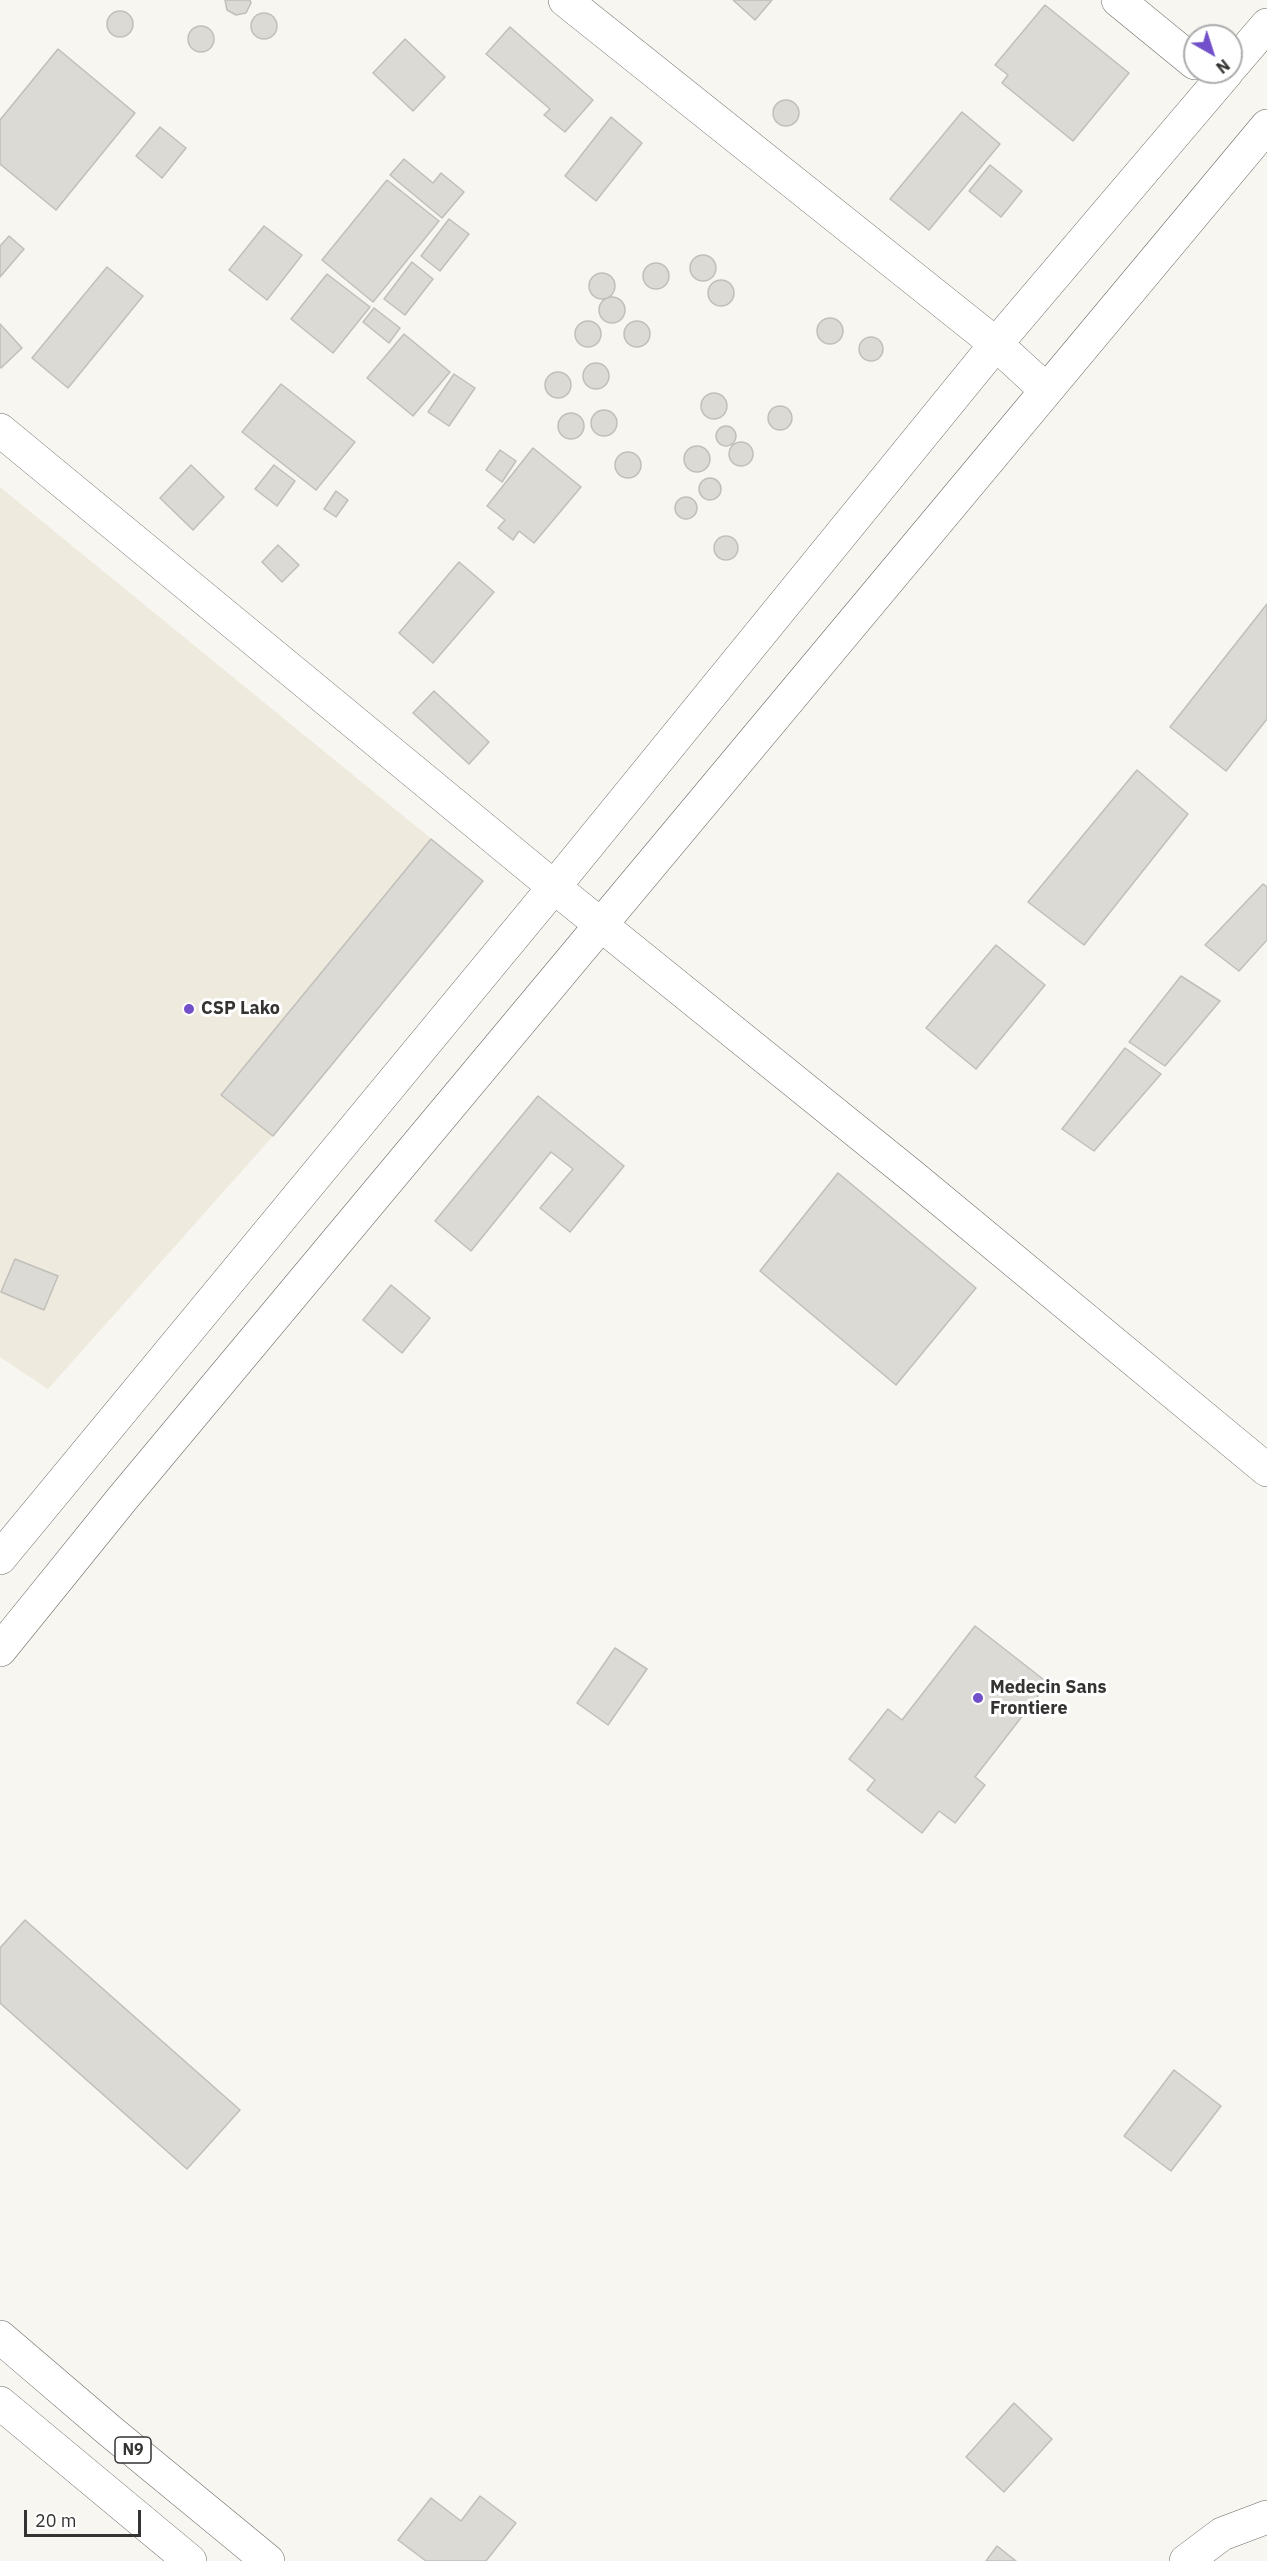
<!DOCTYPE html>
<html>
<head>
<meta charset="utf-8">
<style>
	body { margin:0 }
	#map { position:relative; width:1267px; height:2561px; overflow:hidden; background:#f8f6f1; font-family:"IBM Plex Sans",sans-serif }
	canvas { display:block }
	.north { position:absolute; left:1183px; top:24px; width:60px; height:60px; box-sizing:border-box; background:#fff; border:2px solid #aeadad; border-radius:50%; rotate:141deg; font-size:16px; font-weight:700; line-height:24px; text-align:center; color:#343331 }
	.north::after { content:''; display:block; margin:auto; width:21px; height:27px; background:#7250c9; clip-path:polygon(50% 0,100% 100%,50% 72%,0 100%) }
	.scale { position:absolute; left:24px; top:2510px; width:117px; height:27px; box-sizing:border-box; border:3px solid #343331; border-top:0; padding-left:8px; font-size:18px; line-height:21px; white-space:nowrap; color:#343331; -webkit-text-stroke:4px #fff; paint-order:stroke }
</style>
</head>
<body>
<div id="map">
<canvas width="1267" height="2561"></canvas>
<div class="north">N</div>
<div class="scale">20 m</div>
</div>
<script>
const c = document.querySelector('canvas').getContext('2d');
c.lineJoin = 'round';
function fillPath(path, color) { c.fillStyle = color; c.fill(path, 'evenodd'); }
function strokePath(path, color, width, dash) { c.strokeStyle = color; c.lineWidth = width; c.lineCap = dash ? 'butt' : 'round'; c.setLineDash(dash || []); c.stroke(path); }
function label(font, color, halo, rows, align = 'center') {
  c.font = font + ' "IBM Plex Sans",sans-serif'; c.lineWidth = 6; c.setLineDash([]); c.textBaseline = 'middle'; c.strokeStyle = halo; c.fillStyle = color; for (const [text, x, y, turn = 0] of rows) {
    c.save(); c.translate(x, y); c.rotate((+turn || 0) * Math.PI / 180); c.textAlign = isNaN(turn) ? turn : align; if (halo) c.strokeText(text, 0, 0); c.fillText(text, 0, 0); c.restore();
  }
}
const built = new Path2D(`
	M0,487l483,394 -210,255 -225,253 -48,-32z`);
const building = new Path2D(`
	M225,0h25l1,3 -5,10 -10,2 -9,-5z
	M733,0h39l-17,20z
	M1045,5l84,68 -56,68 -71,-58 6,-8 -13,-10z
	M107 24a13 13 0 1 1 26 0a13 13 0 1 1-26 0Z
	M251 26a13 13 0 1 1 26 0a13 13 0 1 1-26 0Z
	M188 39a13 13 0 1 1 26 0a13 13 0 1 1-26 0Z
	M510,27l83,73 -28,32 -21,-17 6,-6 -64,-55z
	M405,39l40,38 -32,34 -40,-38z
	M58,49l77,64 -79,97 -56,-46v-44z
	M773 113a13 13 0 1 1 26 0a13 13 0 1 1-26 0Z
	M962,112l38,32 -71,86 -39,-31z
	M611,117l31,26 -46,58 -31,-25z
	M160,127l26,21 -24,30 -26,-22z
	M404,159l29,24 8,-10 23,19 -22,26 -52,-43z
	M990,165l32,26 -21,26 -32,-26z
	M387,180l52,41 -66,81 -51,-42z
	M449,219l20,15 -29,37 -19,-15z
	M264,226l38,29 -35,45 -38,-30z
	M9,236l15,13 -24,28v-31z
	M690 268a13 13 0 1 1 26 0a13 13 0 1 1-26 0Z
	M412,262l21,17 -28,36 -21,-16z
	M643 276a13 13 0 1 1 26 0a13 13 0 1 1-26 0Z
	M107,267l36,29 -75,92 -36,-30z
	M589 286a13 13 0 1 1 26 0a13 13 0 1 1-26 0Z
	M327,274l43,33 -37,46 -42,-34z
	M708 293a13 13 0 1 1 26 0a13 13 0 1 1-26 0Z
	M599 310a13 13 0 1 1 26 0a13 13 0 1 1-26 0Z
	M374,308l26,20 -11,15 -26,-21z
	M817 331a13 13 0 1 1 26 0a13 13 0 1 1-26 0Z
	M575 334a13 13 0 1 1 26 0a13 13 0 1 1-26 0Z
	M624 334a13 13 0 1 1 26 0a13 13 0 1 1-26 0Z
	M0,324l22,24 -21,20 -1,-1z
	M404,334l46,38 -37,44 -46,-38z
	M859 349a12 12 0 1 1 24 0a12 12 0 1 1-24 0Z
	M583 376a13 13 0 1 1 26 0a13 13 0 1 1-26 0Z
	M545 385a13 13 0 1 1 26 0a13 13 0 1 1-26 0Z
	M454,374l21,14 -26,38 -21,-14z
	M281,384l74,58 -39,48 -74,-58z
	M701 406a13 13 0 1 1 26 0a13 13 0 1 1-26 0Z
	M768 418a12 12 0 1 1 24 0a12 12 0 1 1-24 0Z
	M591 423a13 13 0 1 1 26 0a13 13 0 1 1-26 0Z
	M558 426a13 13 0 1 1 26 0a13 13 0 1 1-26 0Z
	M716 436a10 10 0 1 1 20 0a10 10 0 1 1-20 0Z
	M729 454a12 12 0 1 1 24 0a12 12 0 1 1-24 0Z
	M684 459a13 13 0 1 1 26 0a13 13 0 1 1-26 0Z
	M533,448l48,39 -47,56 -15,-12 -6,9 -15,-12 7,-8 -18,-14z
	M500,450l16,11 -14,21 -16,-12z
	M615 465a13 13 0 1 1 26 0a13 13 0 1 1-26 0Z
	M191,465l33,32 -31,33 -33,-32z
	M274,465l21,16 -18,25 -22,-17z
	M699 489a11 11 0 1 1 22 0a11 11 0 1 1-22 0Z
	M336,491l12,9 -12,17 -12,-8z
	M675 508a11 11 0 1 1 22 0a11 11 0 1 1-22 0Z
	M714 548a12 12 0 1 1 24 0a12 12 0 1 1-24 0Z
	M278,545l21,20 -17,17 -20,-20z
	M459,562l35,30 -61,71 -34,-30z
	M1267,604v115l-41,52 -56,-44z
	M434,691l55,51 -20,22 -56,-51z
	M1137,770l51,44 -104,131 -56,-43z
	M431,839l52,42 -210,255 -52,-41z
	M1263,884l4,3v53l-28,31 -34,-26z
	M996,945l49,40 -69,84 -50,-41z
	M1181,976l39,25 -55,65 -36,-24z
	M1125,1048l36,26 -67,77 -32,-22z
	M538,1096l86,70 -54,66 -30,-24 33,-39 -22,-17 -80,99 -36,-30z
	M838,1173l138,115 -80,97 -136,-114z
	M15,1259l43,17 -14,34 -43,-18z
	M391,1285l39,33 -28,35 -39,-33z
	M975,1626l73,57 -73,94 10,8 -30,38 -16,-12 -17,22 -55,-43 8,-10 -26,-21 39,-50 14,11z
	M615,1648l32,21 -39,56 -31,-22z
	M25,1920l215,190 -53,59 -187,-166v-55z
	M1174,2070l47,36 -50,65 -47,-35z
	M1014,2403l38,36 -48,53 -38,-35z
	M480,2496l36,27 -30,38h-60l-28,-21 33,-42 30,23z
	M997,2546l19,15h-30z`);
const minor = new Path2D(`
	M565,0l431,344 50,46
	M1118,0l77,63
	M0,430l554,457 358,289 355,294
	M1186,2561l36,-27 45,-17`);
const secondary = new Path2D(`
	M1231,67l36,-42
	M0,1558l554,-671 442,-543 231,-272
	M0,1650l122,-151 1145,-1373`);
const trunk = new Path2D(`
	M0,2337l110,94 158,130
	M0,2403l190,158`);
const markers = [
	[189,1009,6,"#7250c9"],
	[978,1698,6,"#7250c9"]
];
const shields = [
	[133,2450,36]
];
const shieldNames = [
	["N9",133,2450]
];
const poiNames = [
	["CSP Lako",201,1009],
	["Medecin Sans",990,1688],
	["Frontiere",990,1709]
];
fillPath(built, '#efeade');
fillPath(building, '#dcdad5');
strokePath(building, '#c1bfba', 1.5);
strokePath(minor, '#6c6a65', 34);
strokePath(secondary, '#6c6a65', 34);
strokePath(trunk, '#6c6a65', 34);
strokePath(minor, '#fff', 33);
strokePath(secondary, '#fff', 33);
strokePath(trunk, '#fff', 33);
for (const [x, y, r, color] of markers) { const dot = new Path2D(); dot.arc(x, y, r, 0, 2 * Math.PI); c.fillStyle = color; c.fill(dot); strokePath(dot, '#fff', 2); }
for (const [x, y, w] of shields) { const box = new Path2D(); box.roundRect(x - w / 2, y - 13, w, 26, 4.5); c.fillStyle = '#fff'; c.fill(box); strokePath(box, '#343331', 1.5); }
label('bold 16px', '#343331', null, shieldNames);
label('bold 18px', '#343331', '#fff', poiNames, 'left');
</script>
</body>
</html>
